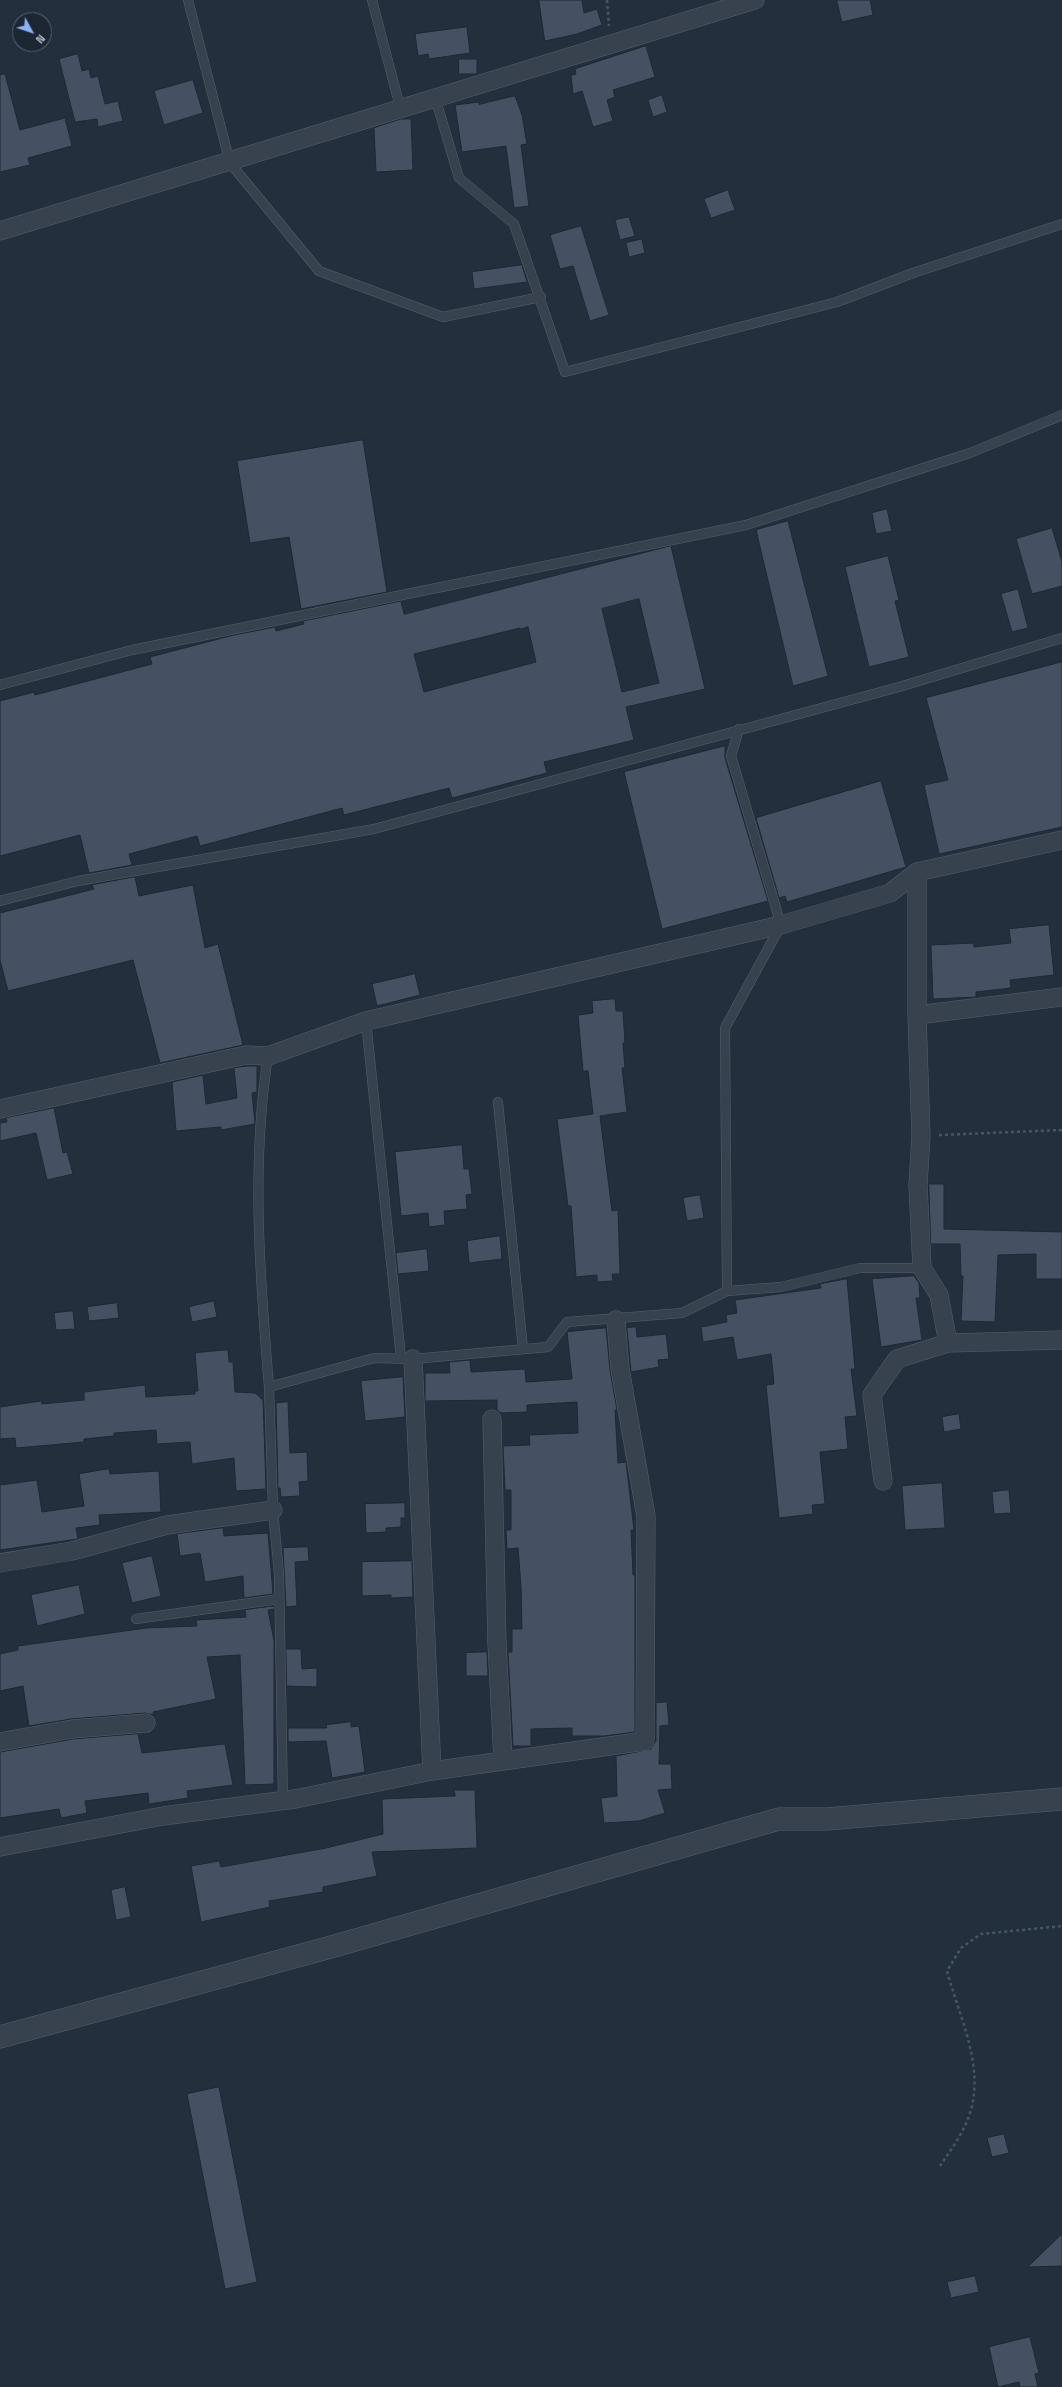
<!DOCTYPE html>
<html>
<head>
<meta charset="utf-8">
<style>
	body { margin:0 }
	#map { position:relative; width:1062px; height:2387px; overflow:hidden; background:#242f3e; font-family:"Space Grotesk",sans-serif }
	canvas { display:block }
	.north { position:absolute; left:12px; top:12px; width:40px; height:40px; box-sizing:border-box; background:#1d2633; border:1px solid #59626f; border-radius:50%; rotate:130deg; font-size:11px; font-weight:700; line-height:16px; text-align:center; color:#b4bcc9 }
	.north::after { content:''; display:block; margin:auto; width:14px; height:18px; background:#8ab4f8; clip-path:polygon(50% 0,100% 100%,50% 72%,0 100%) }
</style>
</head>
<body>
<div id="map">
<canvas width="1062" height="2387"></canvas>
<div class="north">N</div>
</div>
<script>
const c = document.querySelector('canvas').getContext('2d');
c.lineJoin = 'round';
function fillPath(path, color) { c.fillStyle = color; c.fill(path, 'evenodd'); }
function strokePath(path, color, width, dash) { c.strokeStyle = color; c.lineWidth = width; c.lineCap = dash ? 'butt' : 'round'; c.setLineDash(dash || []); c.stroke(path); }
const building = new Path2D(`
	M539,0h43l2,13 13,-4 5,16 -25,9 -32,7z
	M837,0h33l3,15 -31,7z
	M467,27l3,26 -41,6 -1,-5 -10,2 -3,-22z
	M646,46l9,31 -42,13 2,7 -8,3 6,21 -20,6 -11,-36 -9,3 -2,-19 5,-1 -1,-5z
	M78,54l4,17 7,-2 2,9 7,-2 7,28 13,-3 5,20 -25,6 -1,-8 -22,3 -16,-63z
	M459,59h18v15h-18z
	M5,74l15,56 45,-12 7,28 -44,12 2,7 -30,7v-97z
	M193,80l10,33 -39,12 -10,-34z
	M662,95l5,17 -14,5 -5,-17z
	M515,96l7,19 5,29 -6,1 8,61 -15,2 -8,-62 -44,6 -7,-47 24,-3v2z
	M401,119h10l2,51 -37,2 -2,-44z
	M728,190l7,20 -24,8 -7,-19z
	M629,217l6,19 -15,4 -5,-20z
	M581,226l28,89 -19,6 -17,-55 -13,3 -10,-34z
	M642,239l3,14 -16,4 -3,-14z
	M522,265l5,17 -53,7 -2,-17z
	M363,440l24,152 -86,17 -12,-72 -39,6 -13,-82z
	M887,509l5,22 -16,3 -4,-21z
	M788,521l40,155 -35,10 -37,-156z
	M1052,528l10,34v24l-30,8 -16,-55z
	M671,546l34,143 -79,18 8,33 -90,22 3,11 -95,25 -3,-10 -105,27 -2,-7 -142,38 -3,-10 -68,18 3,11 -43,8 -9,-38 -80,21v-155l34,-9 1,3 117,-31 -2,-7 84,-22 41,-8 1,4 28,-7 -1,-3 98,-20 3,13zM639,599l20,84 -37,9 -20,-83zM528,627l8,35 -112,30 -10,-38 106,-26 1,1z
	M888,556l11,44 -4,1 14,56 -40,10 -24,-100z
	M1018,589l10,39 -16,4 -11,-38z
	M1062,662v165l-123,27 -15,-69 24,-5 -22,-82z
	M725,746v12l43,143 -106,28 -38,-157z
	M881,781l25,86 -119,35 -2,-6 -6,2 -23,-80z
	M135,877l4,19 54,-11 12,63 13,-4 25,101 -83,18 -27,-103 -125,31 -8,-31v-47l94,-24 -2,-4z
	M1049,925l5,50 -44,5 1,8 -35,4v5l-43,2 -2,-54 43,-2v4l37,-4 -2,-14z
	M415,974l5,21 -43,11 -5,-22z
	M615,999l1,12h7l2,32h-2l2,25h-3l5,44 -27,4 12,95 6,-1 2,64h-8l1,7 -16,1v-7l-21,2 -5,-71h-3l-11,-87 36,-5 -5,-43h-5l-5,-56 15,-2 -1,-12z
	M247,1066h10v26l-5,1 3,31 -34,6v-3l-45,4 -4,-49 31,-7 3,29 31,-6 -3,-30z
	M54,1108l9,45 4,-1 6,22 -26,6 -11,-47 -36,8v-18l7,-1 -1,-4z
	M462,1145l2,24h5l3,25 -6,1 1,14 -23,2 1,14 -16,2 -1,-14 -27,3 -6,-64z
	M929,1184h15v45l118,3v47h-26v-25l-38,1 -3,67 -34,-1 2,-45h-2l-1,-32h-29z
	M700,1195l4,23 -17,3 -4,-23z
	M500,1236l2,23 -33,4 -2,-22z
	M427,1249l2,22 -31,3 -2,-21z
	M914,1276l5,7 1,15h-4l6,42 -41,7 -9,-68z
	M847,1279l8,90h-4l6,47 -12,1 3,32 -28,3 5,52 -13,1 1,9 -34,4 -13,-133 8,-1 -3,-30 -34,6 -4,-23 -30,5 -2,-15 26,-5 -1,-7 11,-2 -2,-13 86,-12 -1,-4z
	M214,1301l3,16 -25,5 -3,-15z
	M117,1303l2,15 -30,3 -2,-14z
	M73,1311l2,18 -19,1 -2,-17z
	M636,1327l1,10 29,-3 3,25 -11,1 1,7 -28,5 -4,-44z
	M606,1328l4,42 7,40h-2l3,53 8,-1 8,68h-3l2,45h2v157l-31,4h-32v-8l-41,1v17h-18l-5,-94h4v-23h10l-1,-43 -3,-38 -11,1 -1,-19h5v-40h-6l-2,-44 27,-1 -1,-10 49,-2 -1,-31 -50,3v7l-26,1 -4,-3v-10l-72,1v-28h25l-1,-11 21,-2 1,12 54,-3 1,13 46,-3 -5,-47z
	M228,1350l1,12h4l2,30 20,1 8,7 3,89 -30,2 -2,-33 -42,6 -2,-22 -33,2 -1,-14 -42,3v3l-30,3v3l-68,6 -1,-10 -15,1v-32l41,-6 1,3 42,-4v-8l61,-7 1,12 49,-3v-3h3l-3,-38z
	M403,1377l2,40 -40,4 -4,-40z
	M288,1402l2,51 17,-1 1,29 -9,1 1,14 -19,1 -1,-9h-2l-2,-85z
	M959,1414l2,15 -17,3 -2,-15z
	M109,1469l1,5 49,-3 2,41 -62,3 1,10 -24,3 2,11 -78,11v-65l37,-5 5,32 42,-6 -5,-32z
	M942,1483l3,45 -40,2 -3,-44z
	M1009,1490l2,23 -17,1 -2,-22z
	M405,1503v15h-4v9l-15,1v4l-20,1 -1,-29z
	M223,1528l1,8 44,-3 5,61 -29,4 -1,-22 -38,6 -5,-29 -20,3 -3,-22z
	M308,1547l1,14 -14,1 2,44 -11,1 -3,-59z
	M152,1556l9,40 -29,7 -10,-40z
	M412,1561l1,36 -22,1v-3l-29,1v-34z
	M79,1585l6,29 -48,12 -6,-31z
	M274,1606v3l-6,1 6,31v143l-29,1 -5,-130 -33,2 9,42 -63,13 1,3 -9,-2 -74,6 -42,7 -6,-40 -23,5v-37l18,-4v-4l128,-18 51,-2 -1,-6 50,-3 -1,-7z
	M286,1649h15l1,20 15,-1v19l-30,-1z
	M487,1652l1,24h-22v-23z
	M667,1702l2,23 -9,1 -1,38h12l1,25 -14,1 7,23 -26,8 -35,2 -3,-25 16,-2 -1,-40 35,-7 5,-8v-38z
	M351,1722v5l8,-1 6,46 -33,6 -6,-37 -38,1v-14h39l-1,-3z
	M138,1734l4,19 83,-9 8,41 -46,6 1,7 -39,6 -1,-11 -63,8 2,12 -26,5 -2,-9 -59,9v-66l73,-13z
	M454,1790h21l2,58 -105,4 5,24 -54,11v5l-54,9 1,6 -69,15 -10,-56 28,-5 2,6 105,-19 57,-14 -1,-35 73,-3z
	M125,1887l6,30 -15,3 -5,-30z
	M219,2087l38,195 -32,7 -38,-195z
	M1004,2134l5,19 -17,4 -5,-19z
	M1062,2234v32l-34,1z
	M975,2276l4,16 -28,6 -4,-16z
	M1030,2337l9,36 -4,1 3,13h-18l-1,-5 -21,5 -9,-40z`);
const path = new Path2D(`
	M607,0l2,26
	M939,1135l123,-5
	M940,2166c11,-16 24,-34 30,-53 15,-46 -11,-97 -23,-142l14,-23 20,-14 81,-8`);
const service = new Path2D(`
	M188,0l42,163 89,108 124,46 98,-20
	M372,0l28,107
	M435,97l24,81 55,46 51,148 272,-70 76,-29 149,-49
	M0,685l132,-35 614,-125 224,-72 92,-38
	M0,901l78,-20 296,-52 525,-142 163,-49
	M366,1021l35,337
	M268,1056c-17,108 -8,223 1,331l105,-29 39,1 135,-12 19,-25 115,-9 45,-22 54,-4 79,-19h62
	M498,1102l25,247
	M727,1291l-2,-263 56,-103 -50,-169 8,-27
	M269,1387l4,123 6,64 4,227
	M136,1619l143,-20`);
const minor = new Path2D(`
	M0,231c252,-76 504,-155 755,-231
	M917,872v143l4,121 -3,49 4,83 17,27 9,48
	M917,1015l145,-18
	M0,1109l246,-54 22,1 98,-35 415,-96 109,-32 27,-21 145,-32
	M413,1359l19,412
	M492,1419l5,224 6,118
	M883,1481l-11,-86 25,-36 51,-16 114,-3
	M0,1563l72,-12 95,-26 106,-15
	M0,1742l72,-13 74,-6
	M0,1847l163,-31 132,-17 137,-28 213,-30 1,-225 -26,-147 -4,-49`);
const tertiary = new Path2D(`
	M0,2037l331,-90 448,-128h48l235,-20`);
fillPath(building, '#455162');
strokePath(building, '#1f2835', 1);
strokePath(service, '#565f6c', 10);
strokePath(minor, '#565f6c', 19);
strokePath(tertiary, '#565f6c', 23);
strokePath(path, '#44595c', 2.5, [3, 3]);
strokePath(service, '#38414e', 9);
strokePath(minor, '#38414e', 18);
strokePath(tertiary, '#38414e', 22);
</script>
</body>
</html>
